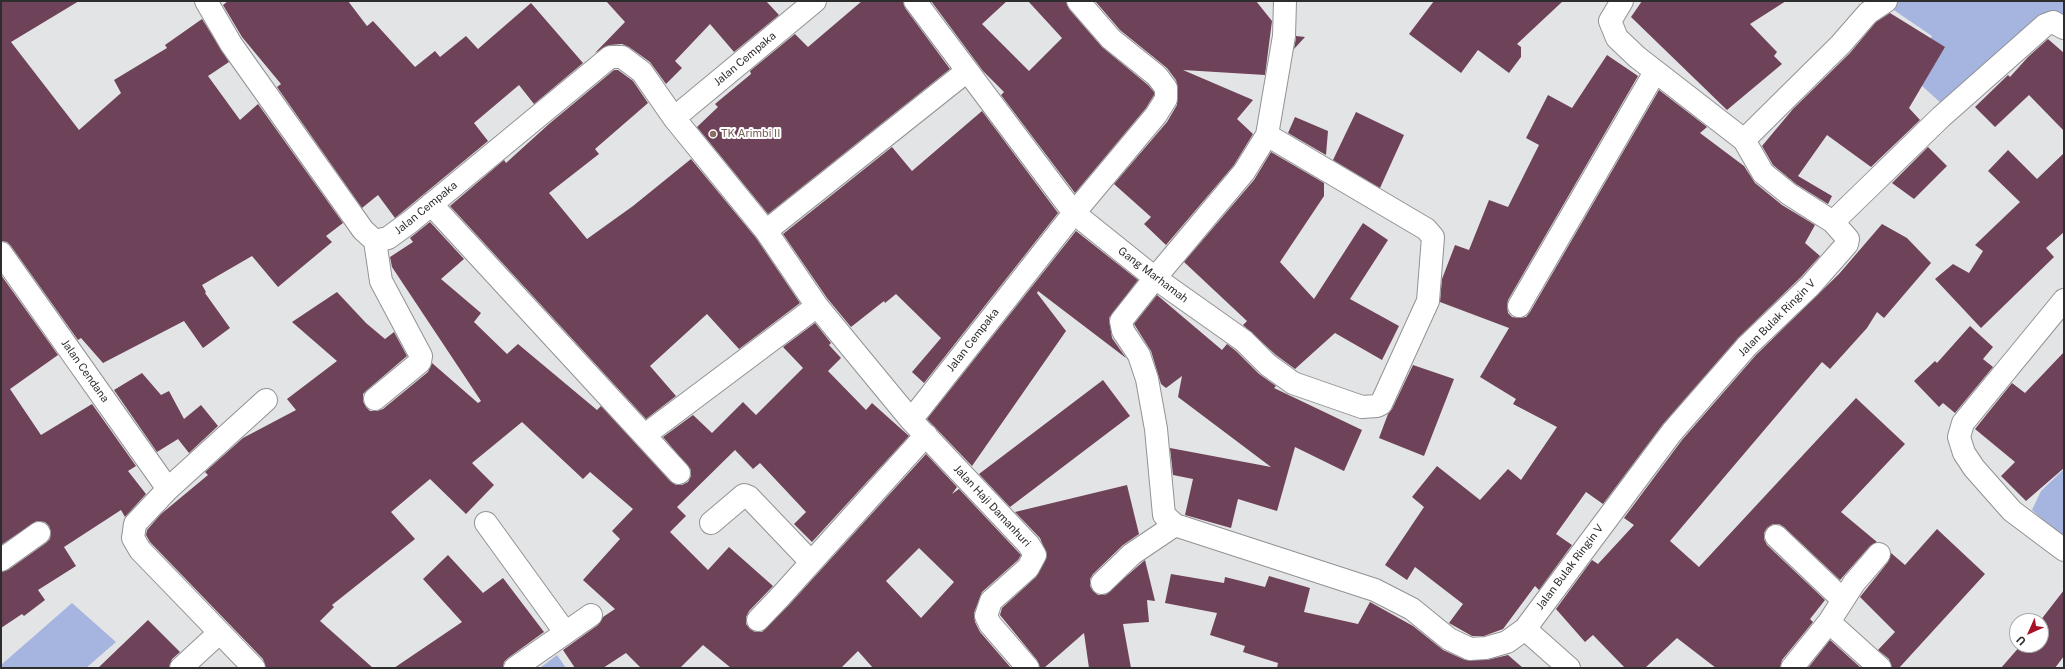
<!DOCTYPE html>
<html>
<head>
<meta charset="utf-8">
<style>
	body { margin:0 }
	#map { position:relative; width:2065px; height:669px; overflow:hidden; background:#e3e4e5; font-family:"Public Sans",sans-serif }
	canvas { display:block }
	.frame { position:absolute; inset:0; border:2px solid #2d2d2e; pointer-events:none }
	.north { position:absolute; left:2009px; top:613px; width:40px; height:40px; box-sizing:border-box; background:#fff; border:1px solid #ababab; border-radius:50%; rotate:225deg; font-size:11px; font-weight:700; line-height:16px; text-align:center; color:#2d2d2e }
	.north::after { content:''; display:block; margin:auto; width:14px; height:18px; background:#a81027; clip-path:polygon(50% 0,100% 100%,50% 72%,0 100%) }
</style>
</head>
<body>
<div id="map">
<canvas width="2065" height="669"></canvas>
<div class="frame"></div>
<div class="north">U</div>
</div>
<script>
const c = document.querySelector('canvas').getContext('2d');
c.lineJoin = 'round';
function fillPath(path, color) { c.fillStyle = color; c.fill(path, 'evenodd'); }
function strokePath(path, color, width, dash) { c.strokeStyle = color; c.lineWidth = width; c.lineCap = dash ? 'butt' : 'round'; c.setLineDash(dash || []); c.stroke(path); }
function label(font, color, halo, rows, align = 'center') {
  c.font = font + ' "Public Sans",sans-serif'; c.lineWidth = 4; c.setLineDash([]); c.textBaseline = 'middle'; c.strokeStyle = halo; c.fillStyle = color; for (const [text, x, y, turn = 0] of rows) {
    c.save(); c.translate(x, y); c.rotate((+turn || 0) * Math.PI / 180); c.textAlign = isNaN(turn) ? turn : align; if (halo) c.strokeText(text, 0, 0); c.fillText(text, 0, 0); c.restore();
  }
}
const green = new Path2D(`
	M1888,1h176v22l-122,81 -33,-30 23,-38 -47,-32z
	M2064,469v70l-32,-29 9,-19z
	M72,603l44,39 -30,26h-85v-3z
	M557,655l9,13h-26z`);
const building = new Path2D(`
	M1,1h78l-68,41 68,88 42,-37 -7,-13 53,-32 -2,-3 37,-26 27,43 -21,14 32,44 18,-16 85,119 -17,13 6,6 -54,45 -26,-31 -50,29 4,7 -1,1 25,35 -27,20 -19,-27 -81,42 -22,-25 -3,2 -67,-94 -4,-4 -6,-1z
	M228,1h120l19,25 6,-5 42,46 20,-16 5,6 26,-21 12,13 53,-46 52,60 -49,41 -15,-19 -45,38 14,18 -93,77 -17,-23 -16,13 -85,-121 4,-3 -39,-47 -19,-32z
	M606,1h160l13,14 -45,37 -24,-28 -35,37 7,7 -16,16 -16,-22 -21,-15 -7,-3 -13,1 -14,8 30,-31z
	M862,1h41l2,7 45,61 -182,145 -71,-87 21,-20 -3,-3 36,-30 -1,-3 45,-37 13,13z
	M931,1h76l-25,23 47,47 33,-33 -34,-37h38l3,8 33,38 46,38 6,7v3l-8,13 -71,85 -74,-98 3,-3 -21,-21z
	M1095,1h161l16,20 -7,54 -82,-5 70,30 -16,19 16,15 -19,31 -68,80 -22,-21 7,-7 -37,-33 53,-62 10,-17 1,-17 -2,-8 -9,-12 -47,-38z
	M1434,1h129l-46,43 4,3v10l-12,16 -31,-23 -17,23 -52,-39z
	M1642,1h144l-36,23 27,28 -3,4 8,8 -55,46 -96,-93z
	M1890,13l55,34 -36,61 11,12 -49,47 -44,-32 -29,41 34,20 -4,8 -32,-20 -23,-19 -11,-19 31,-37 57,-56 26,-31z
	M1296,36l9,1 -11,12 2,-11z
	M2048,39l16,14v78l-35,-36 -34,32 -20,-20 33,-32 2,2 18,-20z
	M1607,55l31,21 -130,224 -1,6 1,7 4,4 7,1 7,-1 4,-5 129,-222 48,37 -7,6 44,33 11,17 27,22 33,20 -10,18 15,13 -19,21 -63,61 -75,86 -60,80 -17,-12 -30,42 16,11 -33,45 -4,-4 -32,43 -19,7h-12l-23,-13 14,-19 -48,-37 -8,13 -22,-15 39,-58 -12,-10 25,-31 43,34 28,-31 13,11 36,-53 -44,-23 3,-5 -36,-22 29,-49 -69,-26 2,-23 13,-34 14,5 20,-50 19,7 31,-62 -13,-7 22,-43 24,13z
	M614,70h4l15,11 15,22 -53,46 4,5 -50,39 38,46 46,-33 58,-47 65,79 44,65 -61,46 -32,-35 -57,52 26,30 -30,23 -196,-213 54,-46 2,3 43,-39z
	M982,111l76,102 -134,170 -12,-11 29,-34 -45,-44 -11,9 -1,-2 -33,26 -24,-29 -44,-64 109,-87 20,24z
	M1356,112l48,23 -24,53 -47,-28z
	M1295,117l33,14 -2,24 -38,-22z
	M1928,147l19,19 -33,33 -22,-16z
	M2008,150l29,29 27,-26v79l-18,16 8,9 -73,71 -46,-49 18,-15 16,9 14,-22 -8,-6 45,-43 -32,-31z
	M1271,152l53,31v13l-44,66 34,37 49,-76 25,17 -38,59 49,27 -17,34 -47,-27 -40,36 -19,-14 -33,-30 4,-4 -63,-59 70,-82z
	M430,222l34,37 -23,20 40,34 -7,9 33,32 11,-10 79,66 4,-4 69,75 6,4h6l6,-3 3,-6v-6l-28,-33 30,-22 19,18 31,-31 13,13 47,-47 -20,-21 32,-24 16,20 -2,2 12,13 -13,13 38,39 6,-7 37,33 -97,106 -18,-18 12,-12 -46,-49 -7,6 -18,-19 -58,57 9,9 -16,16 38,38 21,-23 44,39 -24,25 -3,6v7l4,5 5,3h7l27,-27 137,-151 31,33 -5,7 7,-5 62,66 -3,5 -36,32 -8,21 1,9 5,10 31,36h-138l-15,-17 -17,17h-110l-28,-23 -23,23h-39l-15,-15 -23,15h-28l-12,-18 35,-25 5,-8 12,-8 -32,-29 37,-41 -8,-8 21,-22 -43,-37 -7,7 -61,-57 -50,41 22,22 -28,29 -36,-35 -39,33 24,27 -83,66 2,2 -14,14 53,47h-107l-3,-9 -113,-117 -4,-7 1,-5 14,-16 47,-39 -3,-3 38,-34 53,-28 -9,-11 50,-38 -45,-39 45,-30 29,31 19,16 9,-7 13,24 -40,34 -4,4v7l3,6 4,4h7l6,-2 45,-37 4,-9 46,40 3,-2 -89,-134 -2,-10 23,-15 -3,-4zM919,548l35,34 -33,36 -35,-37z
	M1882,224l25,14 24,25 -47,55 -7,-6 -10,16 -37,41 -8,-7 -152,179 29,26 157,-169 49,46 -64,68 36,30 -7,4 -30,34 -56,-53 -5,-3h-6l-6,4 -3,5v6l3,6 58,55 -15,19 3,3 -31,38 -2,8h-64l-39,-30 -32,30h-20l-32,-33 -8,7 -29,-33 36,-49 6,4 36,-39 -10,-7 58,-78 74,-85 83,-81z
	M1076,231l62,49 -29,38 3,20 14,20 -88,-67 -1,2 29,38 -94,135 -45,-47z
	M1,275l57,80 -48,34 31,46 51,-31 44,62 -8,5 18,23 -21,23 -4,-7 -57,37 12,19 -38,24 7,10 -21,16 -2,-2 -21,14v-56l7,-2 38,-27 4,-4 1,-7 -2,-6 -4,-4 -8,-1 -36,24z
	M1157,295l65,55 5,-6 9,7 23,23 17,12 -2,2 88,42 -18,41 -49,-24 -18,64 -39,-12 -7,29 -46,-13 8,-36 -20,-4 -3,-27 101,19 -93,-70 4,-21 -16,12 -5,-4 -10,-33 -17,-27z
	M1970,326l23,21 -10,12 10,8 -38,46 -12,-10 -4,4 -25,-26 21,-20 2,2z
	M2064,352v116l-38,33 -25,-25 14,-14 -40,-33 37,-46 13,10z
	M1413,365l41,14 -30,77 -45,-18 9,-24 4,-5z
	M142,373l19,22 8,-4 15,28 17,-14 17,21 -29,27 -11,-14 -21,13 -43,-62z
	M1103,380l27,36 -120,91 -31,-33z
	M1127,485l12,49 -16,11 -30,29 -3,5v7l3,5 5,4h7l40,-35 10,41 -8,-1 2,22 -26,2 8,44h-42l-5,-35 -40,35h-4l-3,-8 -37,-45 2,-7 34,-31 11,-22 -7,-17 -25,-26z
	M1937,529l48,45 -86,94h-7l-3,-9 -11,-9 17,-18 -35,-35 28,-35 3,-9 14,12z
	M448,555l35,38 20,-15 41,54 -36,26 -4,4 -1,6h-109l68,-46 -39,-43z
	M1171,574l53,9 1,-6 40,10 4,-11 41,12 -6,24 54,12 12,-22 43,24 30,24 22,10h22l21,-5 15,13h-246l1,-5 -35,-11 2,-6 -35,-11 7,-22 -52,-10z
	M2064,590v66l-9,12h-54l20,-23h20l-1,-24z
	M148,620l32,32 -8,7 -3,9h-71z
	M1830,640l31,28h-53z`);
const minor = new Path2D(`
	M206,1l25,43 132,186 12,11
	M915,1l159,212 81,65 89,63 24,24 25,18 69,24 15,-1 4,-2 47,-103 5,-64 -7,-8 -159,-94
	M1285,1l-1,35 -17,99 -23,37 -89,106 -34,43 2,10 16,24 8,24 9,50 8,86 11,10 200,65 37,19 37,30 21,10 16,-1 21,-6 18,-13 147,-197 75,-86 63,-60 37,-42 1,-5 -15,-17 -44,-28 -26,-21 -19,-33 -107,-83 -20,-19 -7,-17 12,-20
	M674,118l141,-117
	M1744,140l97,-96 27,-31 18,-12
	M431,204l248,269
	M1833,222l108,-105 104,-92 8,-3 11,6
	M766,231l201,-160
	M375,241l13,-3 22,-16 200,-165h12l20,15 32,46 92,113 51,75 94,114 118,125 6,10 -7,13 -37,33 -5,15 4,8 38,44
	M1,253l167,236
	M2064,300l-101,123 -4,14 5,16 10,15 38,43 52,39
	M1519,306l136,-234
	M375,399l45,-37 1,-6 -40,-75 -6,-40
	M911,420l163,-207 82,-98 10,-16v-11l-9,-12 -46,-37 -33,-38
	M645,435l172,-129
	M486,523l79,109
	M711,523l33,-28 5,2 62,65
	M1776,536l66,63
	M1,560l38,-27
	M1102,583l30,-29 43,-29
	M758,620l22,-23 146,-162
	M1829,622l51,46
	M1525,629l44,39
	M181,668l38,-35
	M254,668l-114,-118 -7,-12 2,-14 33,-35 98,-89
	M515,668l76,-53
	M1792,668l37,-46 25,-39 25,-29`);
const markers = [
	[713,134,4,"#8d6e63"]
];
const streetNames = [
	["Jalan Cempaka",745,59,-40],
	["Jalan Cempaka",426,208,-39],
	["Gang Marhamah",1153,275,37],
	["Jalan Bulak Ringin V",1777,318,-45],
	["Jalan Cempaka",973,340,-52],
	["Jalan Cendana",85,371,55],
	["Jalan Haji Damanhuri",992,506,47],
	["Jalan Bulak Ringin V",1570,567,-53]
];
const educationNames = [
	["TK Arimbi II",721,134]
];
fillPath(green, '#a5b5e0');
fillPath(building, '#6e4258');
strokePath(minor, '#929293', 24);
strokePath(minor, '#fff', 22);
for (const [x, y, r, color] of markers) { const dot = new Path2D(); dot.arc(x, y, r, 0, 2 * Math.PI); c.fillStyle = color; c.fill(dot); strokePath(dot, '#fff', 1.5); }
label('11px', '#2d2d2e', '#fff', streetNames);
label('11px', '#785e54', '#fff', educationNames, 'left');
</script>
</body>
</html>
